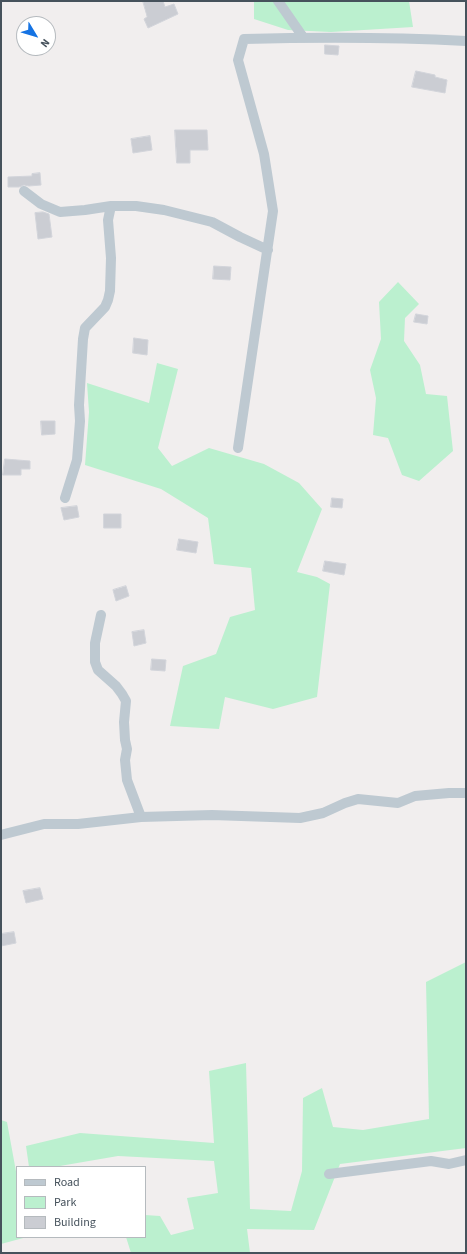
<!DOCTYPE html>
<html>
<head>
<meta charset="utf-8">
<style>
	body { margin:0 }
	#map { position:relative; width:467px; height:1254px; overflow:hidden; background:#f1eeee; font-family:"Source Sans 3",sans-serif }
	canvas { display:block }
	.frame { position:absolute; inset:0; border:2px solid #46525c; pointer-events:none }
	.legend { position:absolute; left:16px; top:1166px; width:130px; height:72px; box-sizing:border-box; background:#fff; border:1px solid #b5babe; margin:0; padding:5px 7px; list-style:none; font-size:12px; color:#46525c }
	.legend li { display:flex; align-items:center; gap:8px; height:20px }
	.legend b { width:20px; border:1px solid #b5babe }
	.north { position:absolute; left:16px; top:16px; width:40px; height:40px; box-sizing:border-box; background:#fff; border:1px solid #b5babe; border-radius:50%; rotate:128deg; font-size:11px; font-weight:700; line-height:16px; text-align:center; color:#46525c }
	.north::after { content:''; display:block; margin:auto; width:14px; height:18px; background:#1573e3; clip-path:polygon(50% 0,100% 100%,50% 72%,0 100%) }
</style>
</head>
<body>
<div id="map">
<canvas width="467" height="1254"></canvas>
<div class="frame"></div>
<ul class="legend">
<li><b style="height:5px;background:#bec9d1"></b>Road</li>
<li><b style="height:11px;background:#bbf0cf"></b>Park</li>
<li><b style="height:11px;background:#cbcdd3"></b>Building</li>
</ul>
<div class="north">N</div>
</div>
<script>
const c = document.querySelector('canvas').getContext('2d');
c.lineJoin = 'round';
function fillPath(path, color) { c.fillStyle = color; c.fill(path, 'evenodd'); }
function strokePath(path, color, width, dash) { c.strokeStyle = color; c.lineWidth = width; c.lineCap = dash ? 'butt' : 'round'; c.setLineDash(dash || []); c.stroke(path); }
const green = new Path2D(`
	M254,1h155l4,26 -82,5 -43,-2 -34,-11z
	M398,282l21,22 -14,14 -1,23 16,24 6,29 21,2 6,55 -34,30 -17,-6 -14,-37 -15,-3 3,-37 -6,-28 11,-31 -2,-37z
	M157,363l21,6 -20,79 14,18 37,-18 55,16 35,19 23,26 -25,63 20,5 13,7 -13,113 -44,12 -48,-12 -6,32 -49,-3 13,-60 33,-12 14,-37 25,-7 -4,-42 -37,-4 -6,-46 -47,-29 -76,-24 4,-53 -2,-29 62,20z
	M466,962v186l-126,16 -26,66 -67,-1 3,24h-119l-5,-16h19v-22l15,1 11,19 23,-6 -7,-31 31,-5 -4,-32 -96,-5 -64,11h-25l-3,-21 54,-13 134,10 -5,-72 37,-8 4,146 41,2 11,-40 1,-73 19,-10 11,39 30,3 66,-11 -3,-137z
	M1,1120l6,2 10,55v60h10l-26,7z`);
const building = new Path2D(`
	M143,1h20l2,6 9,-3 4,10 -30,14 -4,-9 3,-2z
	M325,45l14,1 -1,9 -13,-1z
	M416,71l19,4v2l12,3 -2,13 -33,-6z
	M175,130h32l1,20h-18v13h-13z
	M150,136l2,14 -19,3 -2,-14z
	M40,173l1,12 -12,1 -5,-1 -5,2h-11v-10l24,-1v-2z
	M43,212l6,2 3,23 -14,2 -3,-26z
	M214,266l17,1 -1,13 -17,-1z
	M416,314l12,2 -1,8 -13,-2z
	M134,338l14,2 -1,15 -14,-2z
	M41,421h14v13l-13,1z
	M5,459l25,2v8h-9v6h-18z
	M332,498l11,1 -1,9 -11,-1z
	M77,506l2,11 -15,3 -3,-12z
	M104,514h17v14h-17z
	M179,539l19,3 -2,11 -19,-3z
	M325,561l21,3 -2,11 -21,-4z
	M126,586l3,10 -13,5 -3,-11z
	M144,630l2,13 -12,3 -2,-14z
	M152,659l14,1 -1,11 -14,-1z
	M40,888l3,11 -17,4 -3,-12z
	M14,932l2,11 -15,3v-12z`);
const minor = new Path2D(`
	M278,1l25,36
	M24,191l17,13 19,8 25,-2 26,-4h25l28,4 48,12 28,15 28,13
	M238,448l35,-237 -9,-57 -26,-94 6,-21c74,-2 148,-2 222,2
	M65,498l12,-38 3,-39 -1,-16 4,-66 2,-11 20,-21 3,-7 2,-9 1,-33 -3,-38 3,-14
	M101,615l-6,28v19l3,8 18,16 6,8 4,7 -2,21 1,18 2,9 -2,11 2,20 14,37
	M1,835l43,-11h34l63,-7 71,-2 88,3 23,-5 22,-10 13,-4 40,4 17,-7 34,-3h17
	M329,1174l102,-13 18,3 17,-4`);
fillPath(green, '#bbf0cf');
fillPath(building, '#cbcdd3');
strokePath(building, '#d2d4da', 1);
strokePath(minor, '#bec9d1', 10);
</script>
</body>
</html>
